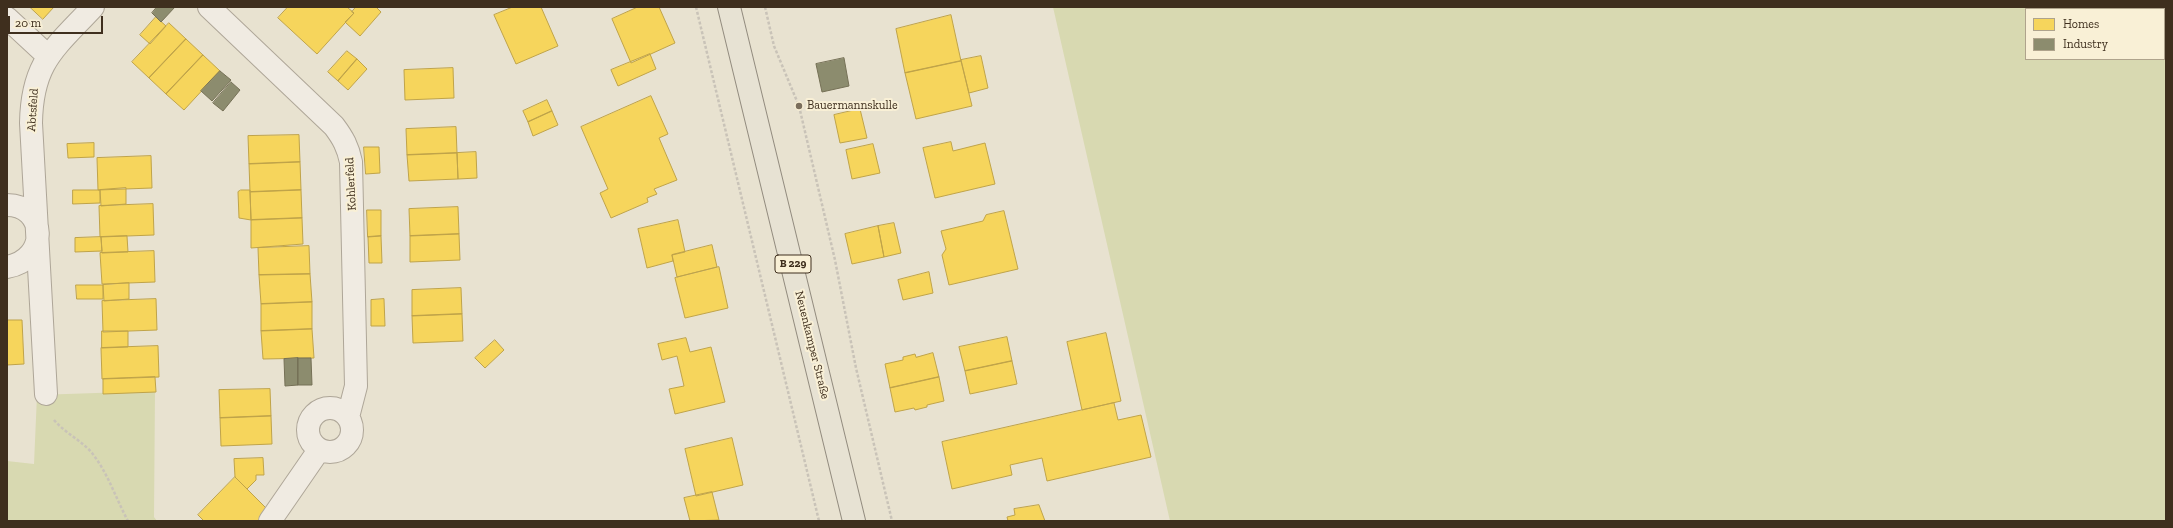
<!DOCTYPE html>
<html>
<head>
<meta charset="utf-8">
<style>
	body { margin:0 }
	#map { position:relative; width:2173px; height:528px; overflow:hidden; background:#e8e2d0; font-family:"Zilla Slab",serif }
	canvas { display:block }
	.frame { position:absolute; inset:0; border:8px solid #3f2f1e; pointer-events:none }
	.legend { position:absolute; left:2025px; top:8px; width:140px; height:52px; box-sizing:border-box; background:#f9f0d6; border:1px solid #afa38c; margin:0; padding:5px 7px; list-style:none; font-size:12px; color:#3f2f1e }
	.legend li { display:flex; align-items:center; gap:8px; height:20px }
	.legend b { width:20px; border:1px solid #afa38c }
	.scale { position:absolute; left:8px; top:16px; width:95px; height:18px; box-sizing:border-box; border:2px solid #3f2f1e; border-top:0; padding-left:5px; font-size:12px; line-height:14px; white-space:nowrap; color:#3f2f1e; -webkit-text-stroke:3px #f9f0d6; paint-order:stroke }
</style>
</head>
<body>
<div id="map">
<canvas width="2173" height="528"></canvas>
<div class="frame"></div>
<ul class="legend">
<li><b style="height:11px;background:#f6d55c"></b>Homes</li>
<li><b style="height:11px;background:#8c8c6e"></b>Industry</li>
</ul>
<div class="scale">20 m</div>
</div>
<script>
const c = document.querySelector('canvas').getContext('2d');
c.lineJoin = 'round';
function fillPath(path, color) { c.fillStyle = color; c.fill(path, 'evenodd'); }
function strokePath(path, color, width, dash) { c.strokeStyle = color; c.lineWidth = width; c.lineCap = dash ? 'butt' : 'round'; c.setLineDash(dash || []); c.stroke(path); }
function label(font, color, halo, rows, align = 'center') {
  c.font = font + ' "Zilla Slab",serif'; c.lineWidth = 4; c.setLineDash([]); c.textBaseline = 'middle'; c.strokeStyle = halo; c.fillStyle = color; for (const [text, x, y, turn = 0] of rows) {
    c.save(); c.translate(x, y); c.rotate((+turn || 0) * Math.PI / 180); c.textAlign = isNaN(turn) ? turn : align; if (halo) c.strokeText(text, 0, 0); c.fillText(text, 0, 0); c.restore();
  }
}
const green = new Path2D(`
	M1053,7h1113v514h-996zM2026,9h138v50h-138z
	M155,391l-1,126 3,4h-150v-60l27,3 3,-69z`);
const homes = new Path2D(`
	M30,7h24l-11,12z
	M288,7h59l7,6 -37,41 -39,-36z
	M356,7h20l5,5 -21,24 -15,-14 9,-9 -2,-1z
	M513,7h28l17,39 -42,18 -22,-49z
	M638,7h21l16,36 -44,20 -19,-44z
	M951,15l10,46 -56,12 -9,-44z
	M156,17l10,9 -16,18 -10,-9z
	M169,23l17,16 -37,39 -17,-16z
	M186,39l17,16 -37,39 -17,-16z
	M347,51l10,8 -19,22 -10,-9z
	M650,54l6,15 -38,17 -7,-16z
	M203,55l17,16 -36,39 -18,-16z
	M981,56l7,32 -19,5 -8,-33z
	M357,59l10,10 -19,21 -10,-9z
	M961,61l11,45 -56,13 -11,-46z
	M453,68l1,30 -49,2 -1,-30z
	M651,96l17,38 -9,4 18,42 -23,9 3,5 -10,4 1,4 -37,16 -11,-25 8,-4 -27,-62z
	M547,100l5,11 -24,11 -5,-11z
	M860,109l7,29 -27,5 -6,-28z
	M552,111l6,14 -25,11 -5,-14z
	M456,127l1,26 -50,2 -1,-26z
	M299,135l1,27 -51,2 -1,-28z
	M951,142l2,9 32,-8 10,41 -60,14 -12,-50z
	M94,143v14l-26,1 -1,-14z
	M873,144l7,29 -28,6 -6,-29z
	M364,147h15l1,26 -14,1z
	M476,152l1,26 -19,1 -1,-26z
	M457,153l1,26 -49,2 -2,-26z
	M151,156l1,32 -54,2 -1,-32z
	M300,162l1,28 -51,2 -1,-28z
	M126,188v16l-25,2 -1,-16z
	M73,190h27v13l-27,1z
	M241,190h9l1,30 -12,-2 -1,-26z
	M301,190l1,28 -51,2 -1,-28z
	M153,204l1,31 -54,2 -1,-31z
	M458,207l1,27 -49,2 -1,-27z
	M367,210h14v26l-13,1z
	M1004,211l14,58 -69,16 -7,-30 4,-6 -5,-18 42,-10 3,-6z
	M302,218l1,26 -52,4v-28z
	M678,220l7,32 -13,3 1,6 -26,7 -9,-39z
	M894,223l7,30 -17,4 -6,-31z
	M878,226l6,31 -32,7 -7,-30z
	M459,234l1,26 -50,2v-26z
	M127,236l1,16 -26,1 -1,-16z
	M381,236l1,27h-13l-1,-26z
	M101,237l1,14 -27,1v-14z
	M712,245l5,22 -40,10 -5,-22z
	M309,246l1,28 -51,1 -1,-27z
	M154,251l1,31 -53,2 -2,-31z
	M719,267l9,41 -43,10 -10,-40z
	M929,272l4,21 -30,7 -5,-20z
	M310,274l2,28 -51,2 -2,-29z
	M129,283v16l-25,2 -1,-16z
	M76,285h27v14h-26z
	M461,288l1,26 -50,2v-26z
	M156,299l1,31 -54,2 -1,-31z
	M384,299l1,27h-14v-26z
	M312,302v27l-51,2v-27z
	M462,314l1,27 -50,2 -1,-27z
	M7,320h15l2,44 -17,1z
	M312,329l2,29 -51,1 -2,-28z
	M102,331h26v16l-26,1z
	M1106,333l15,68 -39,9 -15,-68z
	M1007,337l5,24 -47,10 -6,-24z
	M686,338l4,14 21,-5 14,55 -50,12 -6,-25 15,-3 -7,-30 -15,4 -4,-16z
	M495,340l9,10 -19,18 -10,-10z
	M158,346l1,31 -57,2 -1,-31z
	M933,353l6,24 -49,11 -5,-24 18,-4v-3l12,-3 1,3z
	M1012,361l5,23 -47,10 -5,-23z
	M155,377l1,15 -53,2v-15z
	M939,377l5,24 -17,4v2l-12,3 -1,-2 -19,4 -5,-24z
	M270,389l1,27 -51,2 -1,-28z
	M1114,403l4,17 23,-5 10,42 -104,24 -5,-23 -32,7 2,10 -60,14 -10,-47z
	M271,416l1,28 -51,2 -1,-28z
	M732,438l11,47 -47,11 -11,-47z
	M263,458l1,17h-8v5l-9,9 -12,-12 -1,-18z
	M235,477l34,34 -9,10h-56l-6,-6z
	M712,492l7,28 -29,1 -6,-23z
	M1039,505l6,16h-37l-1,-4 8,-2 -1,-6z`);
const industry = new Path2D(`
	M157,7h18l-14,15 -9,-9z
	M844,58l5,28 -27,6 -6,-28z
	M220,71l11,9 -19,21 -11,-10z
	M231,82l9,8 -17,21 -10,-8z
	M298,358h13l1,27h-14z
	M298,358v27l-13,1 -1,-27z`);
const path = new Path2D(`
	M696,7l123,514
	M765,7l9,39 25,60 36,154 21,108 36,153
	M54,420c11,13 27,20 38,33 16,20 24,46 36,68`);
const minor = new Path2D(`
	M209,7l125,119c9,12 14,21 17,36l5,224 -8,31
	M7,18l41,38
	M7,205c39,0 43,54 0,62
	M46,394l-15,-271c1,-61 24,-75 62,-116
	M308 430a22 22 0 1 1 44 0a22 22 0 1 1-44 0Z
	M270,521l49,-71`);
const major = new Path2D(`
	M729,7l125,514`);
const markers = [
	[799,106,4,"#7a6e5c"]
];
const shields = [
	[793,264,36]
];
const shieldNames = [
	["B 229",793,264]
];
const poiNames = [
	["Bauermannskulle",807,106]
];
const streetNames = [
	["Abtsfeld",33,110,-86],
	["Kohlerfeld",351,184,-93],
	["Neuenkamper Straße",812,345,76]
];
fillPath(green, '#d8d9b1');
fillPath(homes, '#f6d55c');
strokePath(homes, '#bfa349', 1);
fillPath(industry, '#8c8c6e');
strokePath(industry, '#757056', 1);
strokePath(minor, '#aea698', 24);
strokePath(major, '#938c7f', 24);
strokePath(path, '#c9c3b8', 2.5, [3, 2]);
strokePath(minor, '#f0ebe2', 22);
strokePath(major, '#e7e2d3', 22);
for (const [x, y, r, color] of markers) { const dot = new Path2D(); dot.arc(x, y, r, 0, 2 * Math.PI); c.fillStyle = color; c.fill(dot); strokePath(dot, '#f9f0d6', 1.5); }
for (const [x, y, w] of shields) { const box = new Path2D(); box.roundRect(x - w / 2, y - 9, w, 18, 3); c.fillStyle = '#f9f0d6'; c.fill(box); strokePath(box, '#3f2f1e', 1); }
label('bold 11px', '#3f2f1e', null, shieldNames);
label('12px', '#3f2f1e', '#f9f0d6', poiNames, 'left');
label('12px', '#3f2f1e', '#f9f0d6', streetNames);
</script>
</body>
</html>
